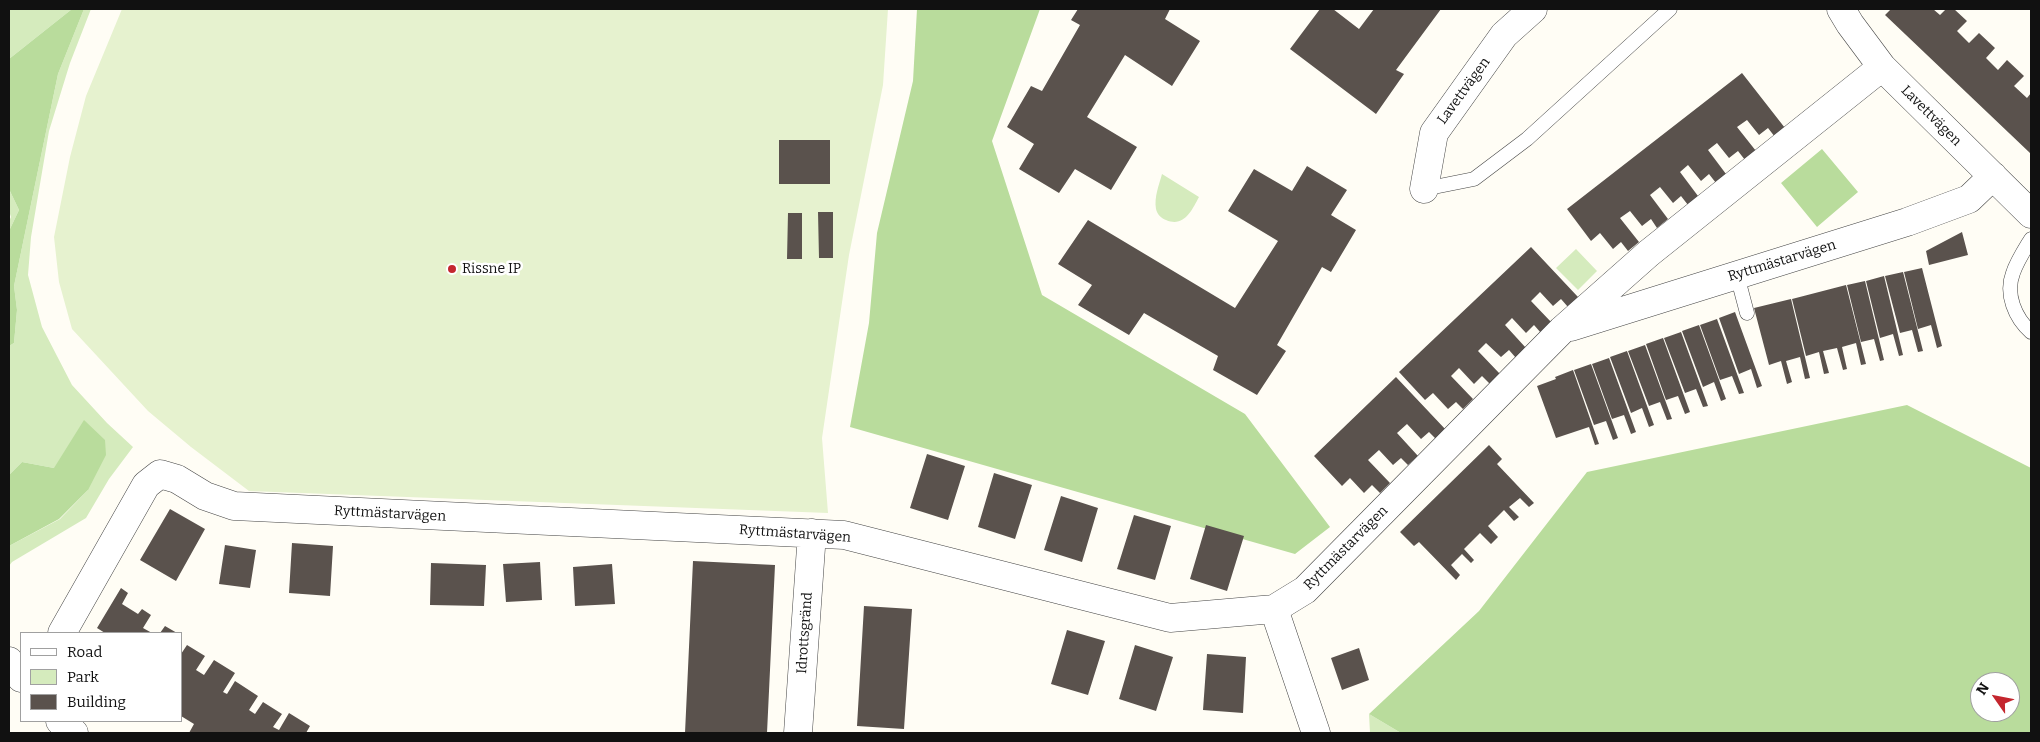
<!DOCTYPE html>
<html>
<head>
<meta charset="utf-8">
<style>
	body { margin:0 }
	#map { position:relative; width:2040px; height:742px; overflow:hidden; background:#fffdf5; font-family:Bitter,serif }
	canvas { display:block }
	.frame { position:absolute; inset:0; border:10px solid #111; pointer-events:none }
	.legend { position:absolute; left:20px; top:632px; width:162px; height:90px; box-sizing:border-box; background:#fff; border:1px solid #a0a0a0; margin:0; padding:6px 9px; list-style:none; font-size:15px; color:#111 }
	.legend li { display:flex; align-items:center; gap:10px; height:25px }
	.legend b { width:25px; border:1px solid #a0a0a0 }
	.north { position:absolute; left:1970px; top:672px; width:50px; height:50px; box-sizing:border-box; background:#fff; border:1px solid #a0a0a0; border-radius:50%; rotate:303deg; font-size:14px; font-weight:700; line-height:20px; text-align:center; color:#111 }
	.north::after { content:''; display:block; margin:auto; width:18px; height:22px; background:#c4262e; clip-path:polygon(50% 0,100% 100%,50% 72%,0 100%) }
</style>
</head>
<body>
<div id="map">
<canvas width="2040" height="742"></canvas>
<div class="frame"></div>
<ul class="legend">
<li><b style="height:6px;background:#fff"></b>Road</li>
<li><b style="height:14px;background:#d5ebbd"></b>Park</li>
<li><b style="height:14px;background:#5a524d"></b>Building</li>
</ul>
<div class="north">N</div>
</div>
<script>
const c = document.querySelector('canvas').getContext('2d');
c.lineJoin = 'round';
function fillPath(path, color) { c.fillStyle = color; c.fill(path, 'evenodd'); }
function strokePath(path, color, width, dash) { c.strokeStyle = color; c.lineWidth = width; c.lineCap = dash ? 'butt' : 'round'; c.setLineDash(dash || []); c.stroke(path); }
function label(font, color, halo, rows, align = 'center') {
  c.font = font + ' Bitter,serif'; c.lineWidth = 5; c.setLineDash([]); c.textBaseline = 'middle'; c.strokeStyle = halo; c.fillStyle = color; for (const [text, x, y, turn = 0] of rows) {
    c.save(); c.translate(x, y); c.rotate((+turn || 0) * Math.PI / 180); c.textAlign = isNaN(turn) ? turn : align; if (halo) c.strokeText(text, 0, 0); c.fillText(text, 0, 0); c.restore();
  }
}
const green = new Path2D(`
	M9,9h63l-63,50z
	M84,9h7l-21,54 -21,68 -18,106 -3,38 14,52 30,58 35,38 26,24 -24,32 -23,39 -74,44 -3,4v-20l51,-27 28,-29 -34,-22 -32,-6 -13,13v-129l5,-3 3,-33 -3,-24 44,-212z
	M1162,174l37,23c-7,13 -15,31 -33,23 -5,-2 -9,-6 -10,-11 -2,-12 3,-24 6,-35z
	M9,189l10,21 -10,21v-10l2,-4 -2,-6z
	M1576,249l21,22 -19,19 -22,-22z
	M1369,714l32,19h-31z`);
const forest = new Path2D(`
	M72,9h12l-26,65 -44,212 3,24 -3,33 -5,3v-115l10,-21 -10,-21v-130z
	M917,9h123l-48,132 50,154 203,119 85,113 -35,27 -445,-127 19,-104 8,-90 36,-152z
	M1822,149l36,43 -41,35 -36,-44z
	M1907,405l124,63v265h-630l-32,-19 110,-103 108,-139zM1980,682h30v30h-30z
	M84,420l21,20 1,15 -18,35 -29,29 -50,27v-71l13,-13 32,6z`);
const pitch = new Path2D(`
	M122,9h766l-5,76 -34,170 -27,183 6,75 -579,-22 -58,-44 -43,-36 -76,-82 -13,-47 -5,-45 16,-80 16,-61z`);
const building = new Path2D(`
	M1078,9h92l-5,10 35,22 -28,45 -47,-31 -38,62 50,30 -26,43 -36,-21 -16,24 -40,-24 15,-25 -27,-17 24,-41 11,5 38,-66 -9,-5z
	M1320,9h13l26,20 15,-20h67l-45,61 8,4 -28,40 -86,-65z
	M1891,9h42l7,6 6,-6h8l13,12 -10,10 12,12 10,-10 16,15 -9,10 12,12 9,-10 17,16 -10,10 13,12 4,-5v58l-1,2 -145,-138z
	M1742,73l43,55 -10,9 -7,-9 -9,7 -12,-15 -10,7 19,24 -11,9 -7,-9 -9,7 -12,-15 -9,7 18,24 -10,9 -7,-9 -8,7 -13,-16 -8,7 18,24 -10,9 -7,-9 -8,7 -13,-16 -10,8 18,24 -11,9 -6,-9 -9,7 -12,-15 -10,7 19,24 -11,9 -7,-9 -8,7 -13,-16 -9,8 -24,-32z
	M779,140h51v44h-51z
	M1307,166l40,24 -16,25 25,15 -25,42 -9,-5 -45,78 9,6 -29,44 -44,-25 5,-14 -74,-43 -15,22 -51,-30 14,-20 -34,-21 30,-44 147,88 43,-67 -50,-30 26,-42 38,22z
	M818,212h15v46h-14z
	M788,213h14v46h-15z
	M1962,232l6,23 -39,10 -3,-14z
	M1531,247l47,50 -10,10 -7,-8 -8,7 -13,-14 -9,9 21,22 -11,10 -7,-8 -8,8 -14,-15 -7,7 21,23 -10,10 -7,-8 -8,7 -15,-14 -8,8 22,23 -10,10 -8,-8 -8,8 -15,-16 -8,8 22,23 -10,10 -7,-7 -8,7 -15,-16 -8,7 -26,-28z
	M1922,268l20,78 -5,2 -6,-23 -13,4 -14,-57z
	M1903,272l20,79 -5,1 -6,-22 -12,3 -15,-57z
	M1884,276l19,79 -4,1 -6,-22 -13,4 -14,-57z
	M1865,281l19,79 -4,1 -6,-22 -13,3 -14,-57z
	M1846,285l20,79 -5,1 -5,-22 -14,4 5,22 -4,1 -6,-22 -14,3 6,22 -5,1 -5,-22 -13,4 -14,-57z
	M1791,299l19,79 -5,1 -5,-22 -14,4 6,21 -5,2 -6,-23 -12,4 -15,-57z
	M1735,312l27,74 -5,2 -6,-19 -12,5 -20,-56z
	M1717,319l27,74 -5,1 -7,-18 -12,4 -20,-55z
	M1699,325l27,74 -5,2 -7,-19 -11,5 -21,-56z
	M1681,332l27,74 -5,1 -7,-18 -11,4 -21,-55z
	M1663,338l27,74 -5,2 -7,-18 -12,4 -20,-56z
	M1645,345l27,74 -5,1 -7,-18 -11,4 -21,-55z
	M1627,351l27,74 -5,2 -7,-19 -11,5 -21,-56z
	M1609,358l27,74 -5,2 -7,-19 -12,4 -20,-55z
	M1591,364l27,74 -5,2 -7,-19 -12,4 -20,-55z
	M1573,370l26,74 -4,1 -6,-18 -33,11 -19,-52 19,-7 -1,-2z
	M1396,377l50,53 -10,9 -7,-7 -8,7 -14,-15 -10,9 21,23 -10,9 -7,-7 -8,7 -14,-15 -11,10 22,23 -10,10 -8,-8 -8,8 -14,-15 -8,8 -28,-30z
	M1489,445l13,14 -5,5 37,39 -5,4 -9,-9 -11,9 10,10 -5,4 -10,-11 -16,16 10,11 -7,7 -11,-11 -16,16 10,11 -3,3 -9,-9 -11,11 9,10 -4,5 -37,-38 -5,4 -14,-14z
	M927,454l38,12 -17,54 -38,-12z
	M994,473l38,12 -17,54 -37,-12z
	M1061,496l37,12 -16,54 -38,-12z
	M170,509l35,20 -29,52 -36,-21z
	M1134,515l37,11 -16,54 -38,-11z
	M1206,525l38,11 -17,55 -37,-12z
	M292,543l41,3 -3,50 -41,-3z
	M225,545l31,5 -6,38 -31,-4z
	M693,561l82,4 -8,168h-82z
	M540,562l2,38 -36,2 -3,-38z
	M431,563l55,2 -2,41 -54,-1z
	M612,564l3,40 -40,2 -2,-39z
	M121,588l7,5 -6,11 16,10 4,-5 9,6 -8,13 9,5h-47l-8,-5z
	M864,606l48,3 -8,120 -47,-3z
	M165,626l12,7h-17z
	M1067,630l38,11 -17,54 -37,-11z
	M187,645l18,11 -9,14 8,5 10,-15 21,13 -12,19 4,2 8,-13 23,15 -9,14 6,4 8,-12 19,12 -9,13 6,3 10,-17 21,13 -4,7h-117l5,-9 -13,-8v-62z
	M1135,645l38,12 -17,54 -37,-12z
	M1359,648l10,32 -27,10 -11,-32z
	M1207,654l39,3 -3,56 -40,-3z`);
const service = new Path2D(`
	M1424,189l50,-10 53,-40 143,-130
	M2031,239c-6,10 -14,22 -18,34 -8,21 2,45 18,59
	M1737,275l10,38`);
const minor = new Path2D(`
	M1841,9l9,15 32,43 149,147
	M1424,189l10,-56 70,-98 29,-26
	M1571,327l336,-105 62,-23 24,-23
	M1274,609l42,124
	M62,633l84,-148 14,-11 17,5 28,17 29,10 610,29 326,83 104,-9 31,-19 257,-260 87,-77 233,-186
	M798,733l14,-200`);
const tertiary = new Path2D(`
	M9,661l12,17
	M60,721l14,12`);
const markers = [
	[452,269,5,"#c4262e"]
];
const streetNames = [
	["Lavettvägen",1464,91,-54],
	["Lavettvägen",1931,116,45],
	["Ryttmästarvägen",1782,261,-17],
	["Ryttmästarvägen",390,514,3],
	["Ryttmästarvägen",795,534,4],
	["Ryttmästarvägen",1346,548,-45],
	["Idrottsgränd",805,633,-86]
];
const poiNames = [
	["Rissne IP",462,269]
];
fillPath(green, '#d5ebbd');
fillPath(forest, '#b9dc9c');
fillPath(pitch, '#e6f2cf');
fillPath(building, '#5a524d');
strokePath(service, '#444', 15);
strokePath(minor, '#444', 29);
strokePath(tertiary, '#444', 29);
strokePath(service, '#fff', 14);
strokePath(minor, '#fff', 28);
strokePath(tertiary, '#fff', 28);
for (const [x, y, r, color] of markers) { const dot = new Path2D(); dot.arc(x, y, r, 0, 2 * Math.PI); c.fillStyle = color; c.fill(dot); strokePath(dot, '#fff', 2); }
label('14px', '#111', '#fff', streetNames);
label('14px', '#111', '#fff', poiNames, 'left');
</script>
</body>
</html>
